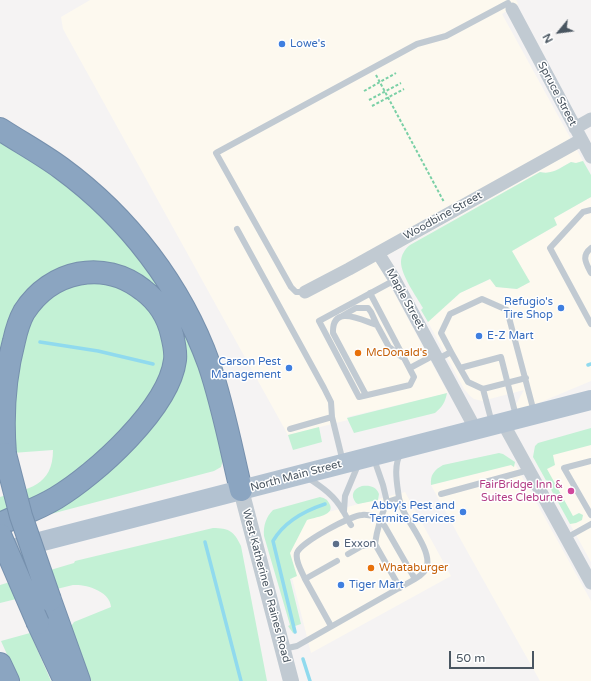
<!DOCTYPE html>
<html>
<head>
<meta charset="utf-8">
<style>
	body { margin:0 }
	#map { position:relative; width:591px; height:681px; overflow:hidden; background:#f5f3f3; font-family:"Varela Round",sans-serif }
	canvas { display:block }
	.north { position:absolute; left:539px; top:12px; width:40px; height:40px; -webkit-text-stroke:3px #fff; paint-order:stroke; rotate:241deg; font-size:11px; font-weight:700; line-height:16px; text-align:center; color:#4a5661 }
	.north::after { content:''; display:block; margin:auto; width:14px; height:18px; background:#4a5661; clip-path:polygon(50% 0,100% 100%,50% 72%,0 100%) }
	.scale { position:absolute; left:449px; top:651px; width:85px; height:18px; box-sizing:border-box; border:2px solid #4a5661; border-top:0; padding-left:5px; font-size:12px; line-height:14px; white-space:nowrap; color:#4a5661; -webkit-text-stroke:3px #fff; paint-order:stroke }
</style>
</head>
<body>
<div id="map">
<canvas width="591" height="681"></canvas>
<div class="north">N</div>
<div class="scale">50 m</div>
</div>
<script>
const c = document.querySelector('canvas').getContext('2d');
c.lineJoin = 'round';
function fillPath(path, color) { c.fillStyle = color; c.fill(path, 'evenodd'); }
function strokePath(path, color, width, dash) { c.strokeStyle = color; c.lineWidth = width; c.lineCap = dash ? 'butt' : 'round'; c.setLineDash(dash || []); c.stroke(path); }
function label(font, color, halo, rows, align = 'center') {
  c.font = font + ' "Varela Round",sans-serif'; c.lineWidth = 3; c.setLineDash([]); c.textBaseline = 'middle'; c.strokeStyle = halo; c.fillStyle = color; for (const [text, x, y, turn = 0] of rows) {
    c.save(); c.translate(x, y); c.rotate((+turn || 0) * Math.PI / 180); c.textAlign = isNaN(turn) ? turn : align; if (halo) c.strokeText(text, 0, 0); c.fillText(text, 0, 0); c.restore();
  }
}
const commercial = new Path2D(`
	M90,0h426l2,4 -16,10 81,147 -7,2 -5,-1 -19,10 -5,1 -7,-1 -163,89 71,132 -101,24 1,3 -60,15 -225,-406 -2,-12z
	M591,197v184l-81,34 14,-25 -42,11 -8,-2 -4,-3 -6,-7 -36,-67 32,-29 31,-14 5,8 21,2 13,-7 -18,-31 45,-26 -3,-7z
	M591,444v118l-57,-103z
	M515,464l76,137v80h-51l-78,-139 -31,-57z
	M405,492l46,84 -140,77 -25,-99 5,-17 18,-20z`);
const green = new Path2D(`
	M0,138l44,28 56,47 44,51 21,31 22,41 22,58 14,66 -2,7 -7,4 -167,44 122,-118 -9,-98 -97,-28 -63,92z
	M583,161l8,14v22l-37,21 3,7 -45,26 18,31 -13,7 -21,-2 -6,-8 -30,14 -32,29 -7,-12 2,-2c-7,-12 -22,-33 -22,-46 0,-7 4,-13 9,-17l130,-73c13,3 21,-5 31,-10l5,1z
	M92,280l36,9 28,27 11,35 -4,28 -61,80 -102,60v-22c28,-8 53,-11 53,-47l-41,3 4,-106 29,-51z
	M447,393c-2,10 -5,14 -12,20l-81,20 -7,-15z
	M319,427l3,15 -29,8 -5,-15z
	M591,428v17l-38,10 2,10 -8,4 26,47 6,-3 4,2 -1,5 -6,3 -6,1 -37,-67 2,-11 3,-3z
	M499,453l4,1 12,8 -1,5 -3,-2 -80,20c-1,-10 3,-15 12,-20z
	M362,486c7,-1 14,0 17,8l-1,6 -20,4 -2,-1c-6,-8 -3,-14 6,-17z
	M320,497c4,1 7,2 9,6 8,13 -15,14 -22,17l-17,33 7,23 -7,3 11,45 -6,2 -2,7 -5,-7 2,-1 -26,-89c-1,-10 2,-19 9,-26z
	M213,528c16,0 21,3 28,18l26,135h-178l-19,-53 4,-6 37,-15c-1,-16 -25,-23 -38,-22l-73,18v-18l74,-22 1,-2z
	M30,633l21,48h-32l-18,-40z`);
const stream = new Path2D(`
	M40,342l58,9 55,13
	M588,365l3,-1
	M205,542l36,139
	M295,632l-22,-91c11,-19 31,-30 52,-37
	M303,659l7,22`);
const path = new Path2D(`
	M376,75l68,127
	M364,91l32,-18
	M369,100l32,-17
	M372,106l32,-17`);
const service = new Path2D(`
	M591,210l-8,2 -33,36 41,76
	M237,229l87,159 7,14 1,15
	M591,248c-10,8 -5,15 0,25
	M305,292h-9l-5,-5 -75,-134 201,-109 29,-8 62,-33
	M370,293l44,84 -4,8 -51,12 -40,-76 76,-41
	M342,316l14,-8h12l3,4 6,13
	M451,352l-10,-19 9,-19 32,-15 25,11 27,102
	M438,359l13,-7 9,16 41,-11 15,59
	M410,368l26,-14
	M460,368l8,14 15,7 9,34
	M483,389l43,-11
	M366,395l-33,-62c-1,-29 28,-13 44,-8l12,22 13,10
	M290,429l42,-12 11,45
	M374,459l9,26 4,17
	M591,461l-27,7 27,47
	M308,478c14,9 27,18 35,33 3,4 5,10 8,14
	M441,494l88,-24
	M399,498c-2,-15 -6,-32 2,-46
	M344,511l1,-15 13,-31
	M566,538l25,-14
	M375,544l25,44
	M305,579c-3,-7 -10,-18 -8,-26 2,-10 55,-38 65,-38 6,-1 13,2 18,3l35,61
	M331,626l-26,-47 32,-18
	M283,649l14,-3 118,-67c5,-3 11,-7 12,-13 4,-16 -18,-42 -24,-56 -2,-4 -3,-8 -4,-12l-12,4c-6,14 -10,27 -12,42l-13,2 -14,8`);
const minor = new Path2D(`
	M512,9l79,148
	M575,128l16,-9
	M378,253l17,27 81,150
	M305,292l44,-23 232,-129
	M503,423l88,160`);
const tertiary = new Path2D(`
	M241,490l50,191`);
const primary = new Path2D(`
	M0,552l591,-152`);
const motorway = new Path2D(`
	M0,129c20,13 42,25 61,39 67,49 120,118 148,196 14,41 22,84 32,126
	M0,524c19,-9 38,-15 56,-26 40,-24 113,-90 119,-138 1,-8 -1,-17 -3,-25 -4,-19 -13,-33 -29,-45 -39,-31 -92,-20 -119,22 -5,9 -8,20 -10,29 -10,38 -12,75 -9,113
	M50,600l29,81
	M38,623l27,58
	M0,664l8,17`);
const motorwayBridge = new Path2D(`
	M5,454l16,62 29,84
	M0,535l38,88`);
const markers = [
	[282,44,4,"#3f7fe0"],
	[561,308,4,"#3f7fe0"],
	[479,336,4,"#3f7fe0"],
	[358,353,4,"#e8710a"],
	[289,368,4,"#3f7fe0"],
	[571,491,4,"#d1479c"],
	[463,512,4,"#3f7fe0"],
	[336,544,4,"#5c6f8a"],
	[371,568,4,"#e8710a"],
	[341,585,4,"#3f7fe0"]
];
const shopNames = [
	["Lowe's",290,44],
	["Refugio's",553,302,"right"],
	["Tire Shop",553,315,"right"],
	["E-Z Mart",487,336],
	["Carson Pest",281,362,"right"],
	["Management",281,375,"right"],
	["Abby's Pest and",455,506,"right"],
	["Termite Services",455,519,"right"],
	["Tiger Mart",349,585]
];
const streetNames = [
	["Spruce Street",557,94,62],
	["Woodbine Street",443,216,-29],
	["Maple Street",405,299,61],
	["North Main Street",296,476,-15],
	["West Katherine P Raines Road",266,586,75]
];
const foodNames = [
	["McDonald's",366,353],
	["Whataburger",379,568]
];
const hotelNames = [
	["FairBridge Inn &",563,485],
	["Suites Cleburne",563,498]
];
const serviceNames = [
	["Exxon",344,544]
];
fillPath(commercial, '#fdf9ef');
fillPath(green, '#c3f1d5');
strokePath(stream, '#90daee', 3.5);
strokePath(motorway, '#7690ad', 24);
strokePath(path, '#7ad0a6', 2, [3, 2]);
strokePath(service, '#c1cad2', 6);
strokePath(minor, '#c1cad2', 13);
strokePath(tertiary, '#c1cad2', 16);
strokePath(primary, '#b3c2d1', 20);
strokePath(motorway, '#8ba5c1', 22);
strokePath(motorwayBridge, '#7690ad', 24, []);
strokePath(motorwayBridge, '#8ba5c1', 22);
for (const [x, y, r, color] of markers) { const dot = new Path2D(); dot.arc(x, y, r, 0, 2 * Math.PI); c.fillStyle = color; c.fill(dot); strokePath(dot, '#fff', 1.5); }
label('11px', '#366cbe', '#fff', shopNames, 'left');
label('11px', '#4a5661', '#fff', streetNames);
label('11px', '#c56008', '#fff', foodNames, 'left');
label('11px', '#b23c85', '#fff', hotelNames, 'right');
label('11px', '#4e5e75', '#fff', serviceNames, 'left');
</script>
</body>
</html>
